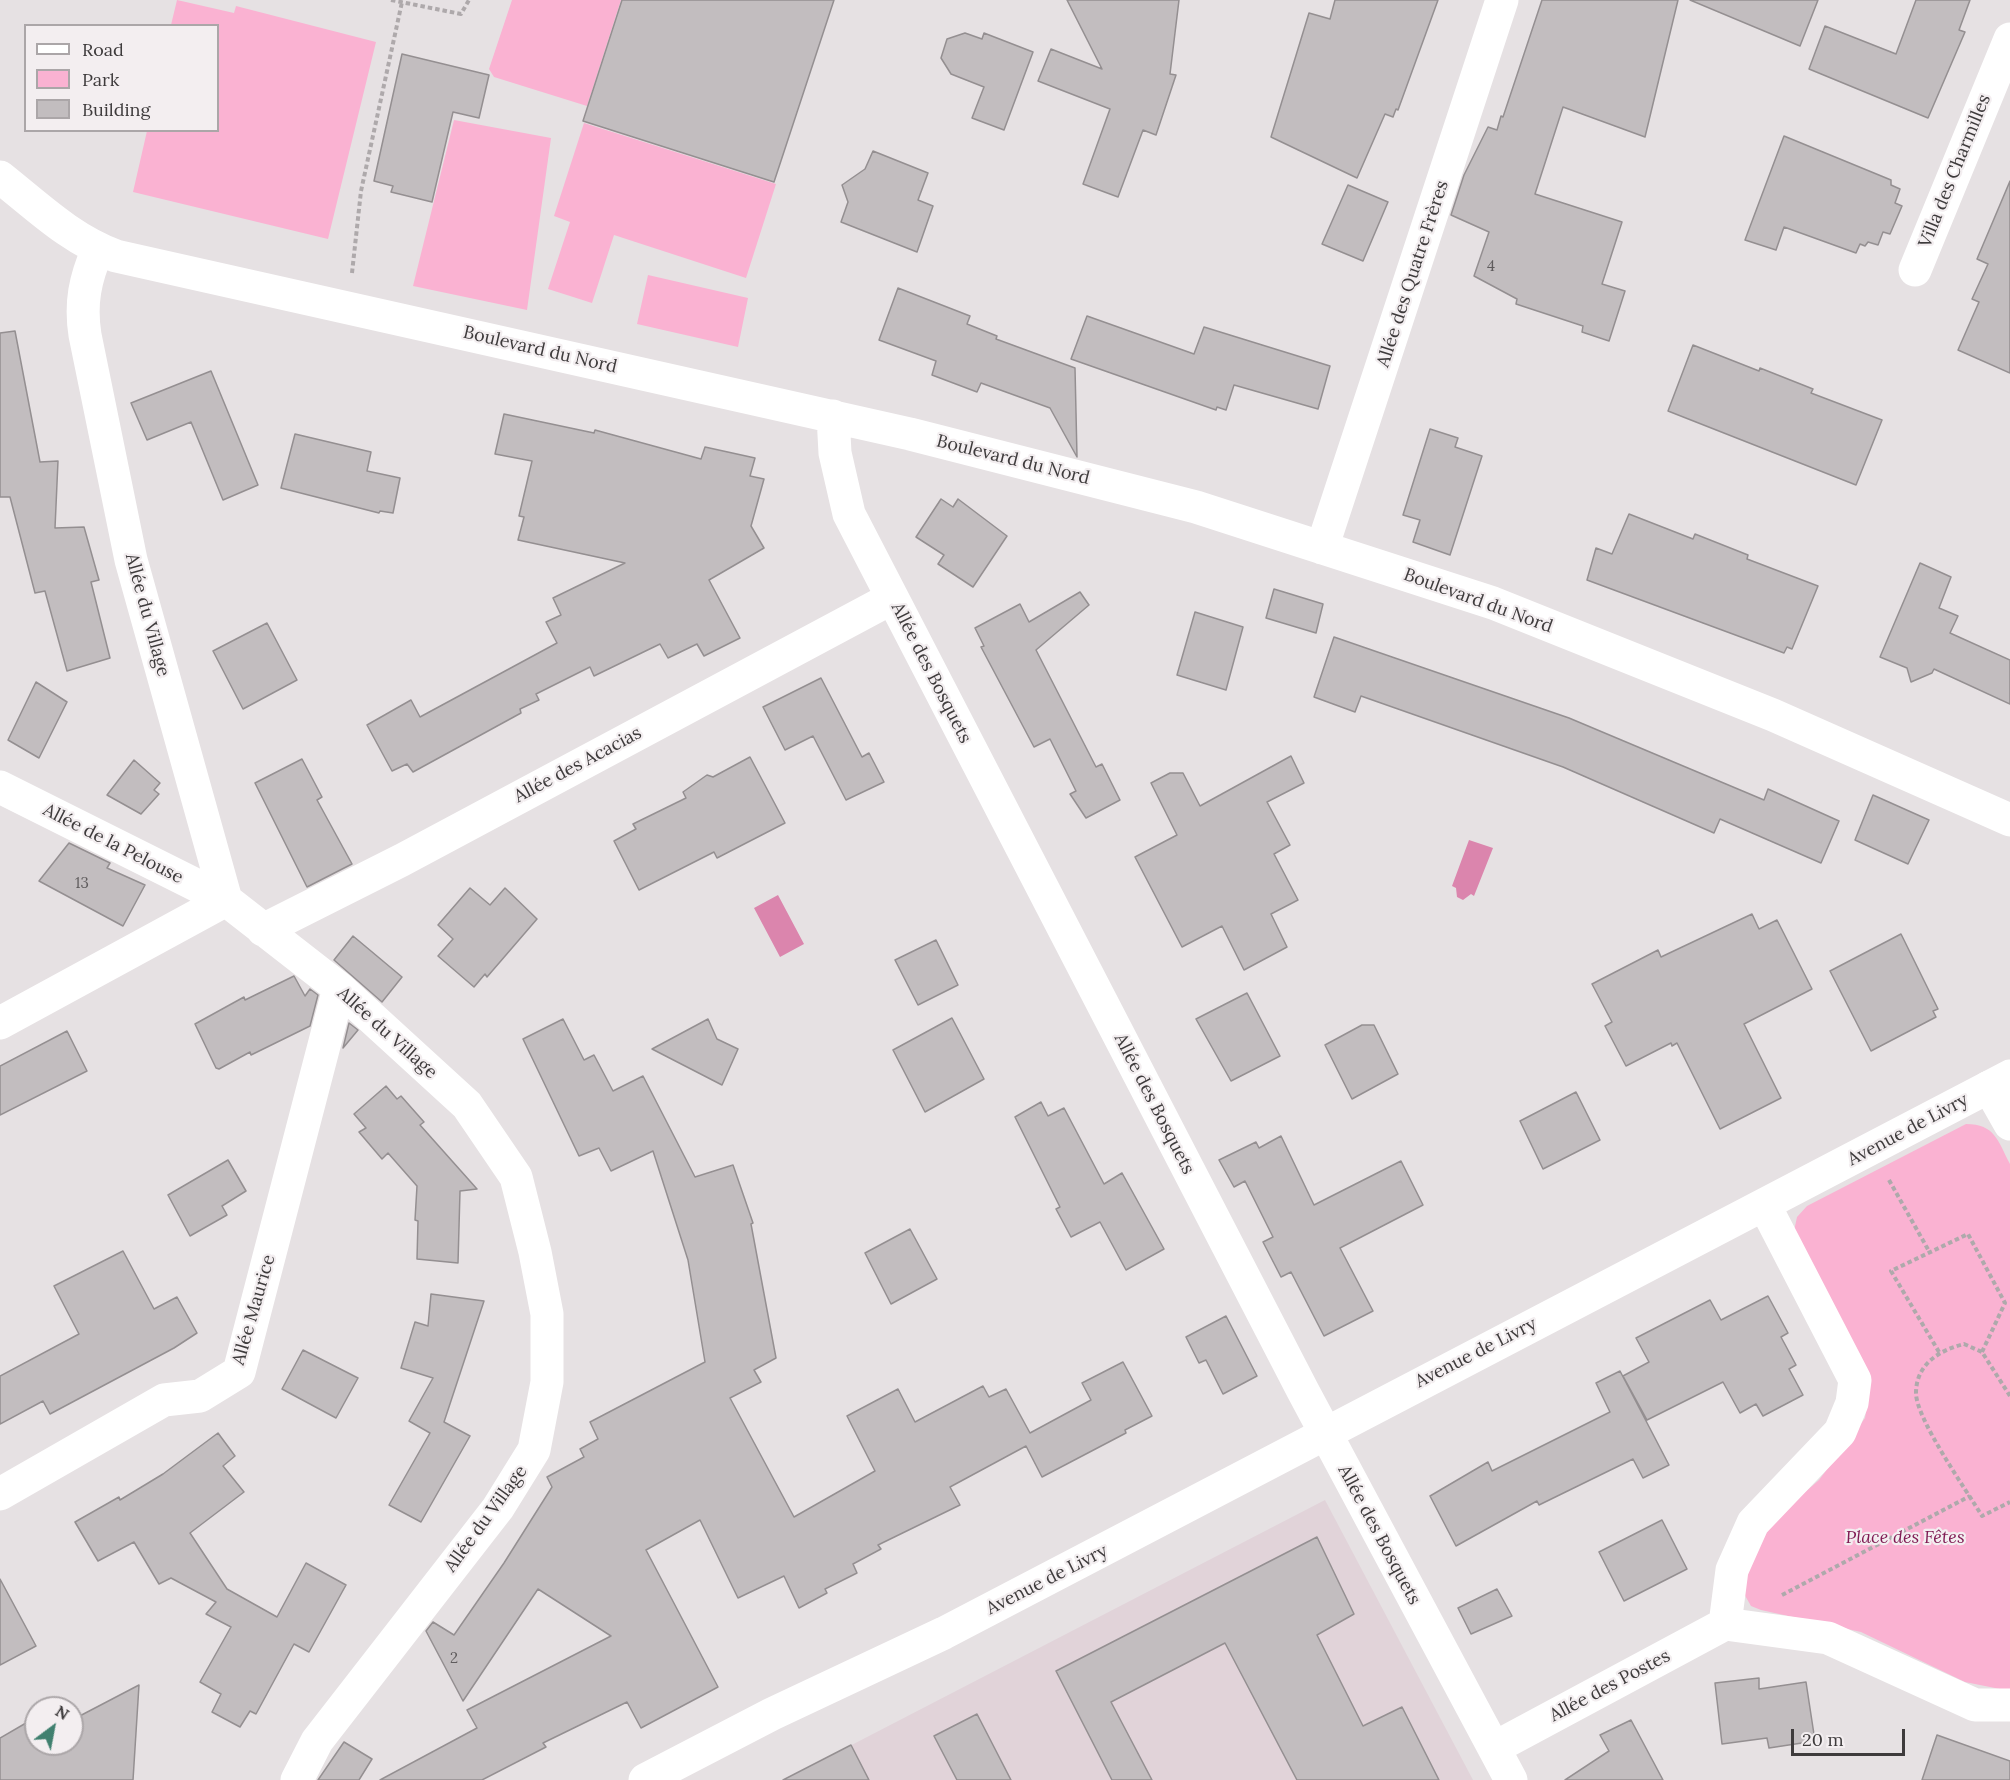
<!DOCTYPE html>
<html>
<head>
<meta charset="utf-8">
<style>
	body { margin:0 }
	#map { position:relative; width:2010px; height:1780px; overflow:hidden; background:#e6e1e3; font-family:Lora,serif }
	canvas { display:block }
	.legend { position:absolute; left:24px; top:24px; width:195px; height:108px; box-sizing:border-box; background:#f3eef0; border:2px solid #aba6a8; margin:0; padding:8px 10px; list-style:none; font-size:18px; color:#3e3b3c }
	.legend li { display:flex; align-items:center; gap:12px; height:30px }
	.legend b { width:30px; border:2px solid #aba6a8 }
	.north { position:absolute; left:24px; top:1696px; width:60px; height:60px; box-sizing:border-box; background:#f3eef0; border:2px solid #aba6a8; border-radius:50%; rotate:32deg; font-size:16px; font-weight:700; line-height:24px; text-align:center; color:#3e3b3c }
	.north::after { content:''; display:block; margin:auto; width:21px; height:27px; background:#40806f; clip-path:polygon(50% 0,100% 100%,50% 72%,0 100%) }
	.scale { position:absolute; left:1791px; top:1729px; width:114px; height:27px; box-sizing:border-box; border:3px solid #3e3b3c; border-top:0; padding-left:8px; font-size:18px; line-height:21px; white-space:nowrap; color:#3e3b3c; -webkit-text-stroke:4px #f3eef0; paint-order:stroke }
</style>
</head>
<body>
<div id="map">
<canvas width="2010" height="1780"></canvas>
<ul class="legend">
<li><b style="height:8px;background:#fff"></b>Road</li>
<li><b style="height:16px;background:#fab2d2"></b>Park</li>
<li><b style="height:16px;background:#c2bdbf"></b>Building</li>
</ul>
<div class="north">N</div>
<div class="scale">20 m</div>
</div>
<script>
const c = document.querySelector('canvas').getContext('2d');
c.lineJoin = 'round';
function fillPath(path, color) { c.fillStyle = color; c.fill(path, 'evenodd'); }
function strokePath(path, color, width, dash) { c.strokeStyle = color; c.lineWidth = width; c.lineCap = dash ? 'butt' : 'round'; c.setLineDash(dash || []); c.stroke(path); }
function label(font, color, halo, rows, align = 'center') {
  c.font = font + ' Lora,serif'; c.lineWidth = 4.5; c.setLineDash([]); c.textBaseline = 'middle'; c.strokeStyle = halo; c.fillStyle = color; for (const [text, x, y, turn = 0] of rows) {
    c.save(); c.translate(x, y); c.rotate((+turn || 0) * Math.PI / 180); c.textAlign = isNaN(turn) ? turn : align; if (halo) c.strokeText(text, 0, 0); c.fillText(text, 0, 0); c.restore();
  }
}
const built = new Path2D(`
	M1325,1500l148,280h-689z`);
const green = new Path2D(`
	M177,0l57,13 2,-7 140,36 -48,197 -195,-47 14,-61 71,-1v-104l-47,-1z
	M512,0h109l-34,106 -93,-29 -5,-8z
	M454,120l97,18 -24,172 -114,-24z
	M584,123l192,61 -30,94 -132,-43 -22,68 -44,-14 22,-67 -16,-6z
	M648,275l100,23 -10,49 -101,-23z
	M1966,1124c29,0 32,17 44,40v527l-45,-9 -104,-50 -100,-22 -10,-4 -8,-14v-13l30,-59 46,-40 46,-62 3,-19 -74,-168 3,-14 10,-11z`);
const water = new Path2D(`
	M1469,840l24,8 -19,48 -3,-2 -8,6 -6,-3 -1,-9 -4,-2z
	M778,895l26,49 -24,13 -26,-49z`);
const building = new Path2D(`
	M622,0h212l-60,182 -191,-61z
	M1067,0h112l-9,74 6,1 -20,60 -13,-5 -25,67 -35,-13 27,-75 -72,-28 13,-32 51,20z
	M1335,0h103l-40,110 -2,-1 -3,8 -8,-3 -28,64 -86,-41 38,-124 21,6z
	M1542,0h136l-33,137 -82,-30 -28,87 87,28 -20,62 23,7 -16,50 -27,-9 1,-6 -67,-22 1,-5 -43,-23 15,-44 -38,-17 13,-40 24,-48 9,3 4,-14 2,1z
	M1690,0h128l-18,46z
	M1916,0h54l-11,30 6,2 -37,86 -119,-49 16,-43 71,28z
	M965,33l17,6 2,-6 49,19 -29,78 -32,-12 12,-31 -33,-13 -10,-16 6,-19z
	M402,54l87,21 -10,43 -26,-6 -21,90 -41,-10 2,-6 -19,-5z
	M1784,136l107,44v5l9,4 -5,14 7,3 -12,28 -7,-2 -5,13 -10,-3 -3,4 -5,-2 -4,9 -72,-26 -8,23 -31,-10z
	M873,151l55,22 -10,27 15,6 -16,46 -76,-30 7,-20 -6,-17 23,-16z
	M2010,181v192l-52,-23 21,-48 -7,-3 16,-35 -11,-5z
	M1348,185l40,17 -25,59 -41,-17z
	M898,288l72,28 -3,8 30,12 -1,3 79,29 2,89 -27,-49 -69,-25 -4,9 -45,-17 4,-14 -57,-21z
	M1087,316l107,38 10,-27 126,39 -12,43 -84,-24 -8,25 -9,-3 -1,3 -145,-51z
	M15,331l25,131 18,-1 -3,67 29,-1 15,53 -8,2 19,76 -43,13 -22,-80 -10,2 -25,-96h-10v-164z
	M1693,345l66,26 1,-3 53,21 -2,4 71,27 -26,65 -188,-74z
	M211,371l47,114 -35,15 -32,-78 -44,18 -16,-37z
	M504,414l90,19 1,-3 106,29 4,-12 50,11 -5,18 14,3 -13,47 13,22 -55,32 31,58 -36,18 -7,-12 -29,14 -8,-14 -66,32 -4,-9 -54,27 3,6 -19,9 1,4 -108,59 -6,-8 -15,7 -25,-46 44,-25 9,17 137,-74 -11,-21 15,-7 -8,-17 72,-35 -107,-23 6,-23 -5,-1 13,-55 -37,-7z
	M1430,429l28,9 -3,9 27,9 -32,99 -37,-13 7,-22 -17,-5z
	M295,434l76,18 -4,19 33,7 -7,35 -13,-2 -1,2 -98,-25z
	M941,499l12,8 5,-8 49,37 -34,51 -35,-23 6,-9 -28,-18z
	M1629,514l64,25 2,-5 53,21 -1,4 71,27 -26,63 -5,-2 -3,6 -197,-73 9,-32 16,6z
	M1920,563l31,14 -12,31 19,8 -8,17 60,27v44l-76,-35 -2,4 -21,9 -4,-14 -27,-11z
	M1274,589l49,15 -7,29 -50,-15z
	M1080,592l9,13 -53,45 60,117 6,-3 18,36 -34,18 -16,-24 6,-3 -26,-52 -16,8 -53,-100 3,-1 -9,-18 45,-24 9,18z
	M1195,612l48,15 -17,63 -49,-15z
	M267,623l30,57 -54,29 -30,-58z
	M1334,637l235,81 195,82 4,-11 71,32 -18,42 -101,-44 -6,14 -151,-66 -202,-71 -6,16 -41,-15z
	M821,678l41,79 7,-4 15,29 -38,18 -33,-64 -28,14 -22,-43z
	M36,682l31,20 -28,56 -31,-18z
	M1291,756l13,27 -37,19 23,43 -16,9 24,46 -27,14 16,33 -43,23 -22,-44 -40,21 -47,-90 42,-22 -26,-52 19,-10h13l17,33z
	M750,757l35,66 -68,35 -3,-6 -75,38 -25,-49 22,-12 -3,-5 53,-26 -3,-6 24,-17 6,2z
	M302,759l20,38 -5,3 35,64 -45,23 -52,-104z
	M134,760l26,23 -6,7 5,4 -18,20 -34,-19z
	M1873,795l56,25 -21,44 -53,-24z
	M69,843l41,20 -3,5 38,17 -22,41 -84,-45z
	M470,888l20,17 15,-17 32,31 -50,58 -2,-3 -11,13 -36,-31 15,-17 -15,-14z
	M1752,914l7,15 18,-9 35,69 -68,35 37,74 -61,31 -43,-86 -5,3 -1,-3 -45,23 -21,-40 7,-4 -20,-38 66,-34 3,7z
	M1901,934l37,75 -5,2 3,6 -65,34 -41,-80z
	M353,936l49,41 -20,25 -48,-42z
	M936,940l22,45 -40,20 -23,-45z
	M294,976l11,20 5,-7 8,6 -8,31 -59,29 -1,-3 -31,17 -3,-1 -21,-44 49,-27 1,3z
	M1247,993l33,63 -49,25 -35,-62z
	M952,1018l32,61 -59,33 -32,-62z
	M563,1019l21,41 10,-5 19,36 30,-15 52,101 38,-12 20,58 -2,1 25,134 -22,12 7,12 -31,16 64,119 81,-46 -28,-55 51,-27 17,33 68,-36 6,11 17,-8 24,44 61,-33 -9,-17 41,-21 29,54 -27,14 1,3 -84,44 -16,-31 -76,41 10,18 -82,40 3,4 -28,15 4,9 -32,16 2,4 -28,15 -15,-32 -46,22 -38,-78 -54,30 72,137 -77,41 -14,-26 -84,41 3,4 -64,33h-102l97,-52 -10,-18 144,-74 -73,-47 -75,112 -37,-70 7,-9 21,13 50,-72 48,-76 -5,-10 37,-20 -4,-8 18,-10 -8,-17 115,-60 -17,-102 -35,-109 -42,20 -12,-23 -20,8 -56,-117z
	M708,1019l9,20 21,10 -16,36 -70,-36z
	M349,1023l9,7 -15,18z
	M1362,1025h12l24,49 -46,25 -27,-54z
	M67,1031l20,40 -87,44v-49z
	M386,1086l11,13 4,-3 23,26 -4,3 57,64 -17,2 -2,72 -41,-4 1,-38 -3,-1 2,-34 -29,-33 -6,6 -23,-27 7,-4 -12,-14z
	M1576,1092l24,48 -57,29 -23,-48z
	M1041,1102l7,14 16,-8 40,76 18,-11 42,76 -38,21 -26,-48 -29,15 -15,-28 4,-2 -45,-90z
	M1281,1136l33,69 87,-44 22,44 -83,43 33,63 -49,25 -33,-64 -10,5 -18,-35 10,-5 -28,-56 -11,6 -15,-27 37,-18 3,6z
	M228,1160l18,31 -24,15 5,9 -37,21 -22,-41z
	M910,1229l27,50 -46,25 -26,-51z
	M123,1251l31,58 23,-12 20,36 -23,15 -124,66 -7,-13 -43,23v-48l79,-42 -25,-48z
	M431,1294l53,7 -40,121 26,14 -49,86 -32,-17 41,-72 -21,-12 24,-43 -32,-10 14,-46 13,4z
	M1768,1296l20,37 -7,4 15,28 -7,4 14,26 -40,21 -7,-12 -16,9 -17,-31 -76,38 -24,-44 26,-14 -13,-24 74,-38 11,20z
	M1226,1316l31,60 -34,18 -17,-34 -7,3 -13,-26z
	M303,1350l55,28 -22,40 -54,-29z
	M1620,1371l49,94 -26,13 -10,-19 -94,46 -2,-4 -81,45 -26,-50 58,-34 4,9 118,-59 -14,-29z
	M218,1433l17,23 -12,10 21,26 -54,41 37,56 50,28 29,-54 40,22 -37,67 -15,-8 -38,70 -6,-3 -10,16 -28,-15 9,-18 -21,-12 31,-55 -25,-13 10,-12 -45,-24 -12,6 -25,-42 -36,19 -23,-39 44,-25 1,3 43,-26z
	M1662,1520l25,49 -63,32 -25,-49z
	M1317,1537l37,77 -37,21 46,91 39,-19 37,73h-142l-72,-137 -114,59 41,78h-40l-56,-109z
	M0,1579l36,67 -36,19z
	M1497,1589l15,27 -41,18 -13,-26z
	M1759,1678v11l47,-7 9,59 -46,7 -2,-10 -45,6 -7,-61z
	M139,1685l-6,95h-133v-42l26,-15 10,21h36v-24z
	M977,1714l34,66h-54l-23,-44z
	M1631,1720l32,60h-98l44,-29 -9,-16z
	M1937,1735l73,26v19h-88z
	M344,1742l28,17 -13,21h-41z
	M851,1745l18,35h-86z`);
const path = new Path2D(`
	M391,0l70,14 8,-14
	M352,273l9,-82 41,-189
	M1889,1180l41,73
	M1939,1352l-48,-81 77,-37 37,69 -23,49
	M2010,1396l-28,-44 -18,-8c-24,6 -48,20 -48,49 0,26 51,98 66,123l28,-14
	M1782,1595l188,-99`);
const minor = new Path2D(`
	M0,177c38,30 70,62 116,79l794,178 286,73 297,96 280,112 237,105
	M98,249c-13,30 -18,54 -13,86l46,225 95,340
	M1915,270l95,-231
	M833,416l2,37 14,61 454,877 208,389
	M1322,548l180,-548
	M0,787l226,113 113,88 128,117 49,72 19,75 12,62v68l-13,68 -36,58 -181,233 -20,39
	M263,930l139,-70 490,-262
	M0,1023l226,-123
	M1989,1087l21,37
	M0,1494l164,-94 36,-4 39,-24 100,-384
	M1725,1624l7,-54 21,-47 87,-91 12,-29 3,-23 -90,-174
	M1725,1624l103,14 147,67h35
	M1494,1748l231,-124`);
const major = new Path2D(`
	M645,1780l127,-66 172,-81 1066,-557`);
const numberNames = [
	["4",1491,267],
	["13",82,884],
	["2",454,1659]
];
const streetNames = [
	["Villa des Charmilles",1955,171,-68],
	["Allée des Quatre Frères",1413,274,-72],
	["Boulevard du Nord",540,350,13],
	["Boulevard du Nord",1013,460,14],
	["Boulevard du Nord",1478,601,20],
	["Allée du Village",147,615,75],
	["Allée des Bosquets",931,673,63],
	["Allée des Acacias",578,765,-28],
	["Allée de la Pelouse",113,844,27],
	["Allée du Village",387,1033,42],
	["Allée des Bosquets",1154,1104,63],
	["Avenue de Livry",1908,1130,-28],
	["Allée Maurice",254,1310,-74],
	["Avenue de Livry",1476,1353,-27],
	["Allée du Village",486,1519,-54],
	["Allée des Bosquets",1379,1535,62],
	["Avenue de Livry",1047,1580,-27],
	["Allée des Postes",1610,1686,-28]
];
const parkNames = [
	["Place des Fêtes",1905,1538]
];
fillPath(built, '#e1d3d9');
fillPath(green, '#fab2d2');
fillPath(water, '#db85ad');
fillPath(building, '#c2bdbf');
strokePath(building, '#948f91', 1.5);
strokePath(path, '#aea9ab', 4, [4.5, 3]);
strokePath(minor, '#fff', 33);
strokePath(major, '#fff', 33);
label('15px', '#5f5c5d', null, numberNames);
label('18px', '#3e3b3c', '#f3eef0', streetNames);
label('italic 18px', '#7f1a53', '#f3eef0', parkNames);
</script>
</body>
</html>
